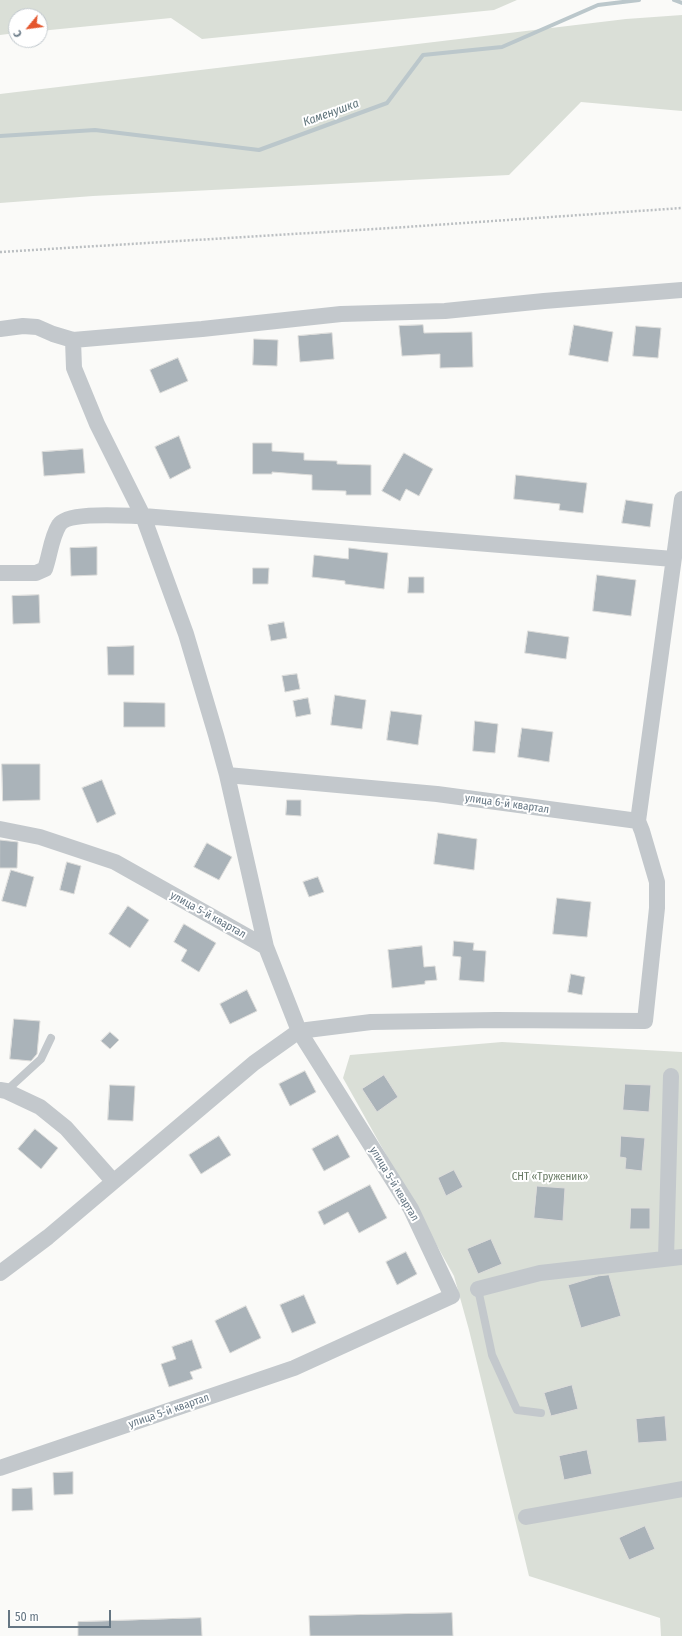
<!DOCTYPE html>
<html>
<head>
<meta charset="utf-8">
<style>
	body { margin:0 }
	#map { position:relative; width:682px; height:1636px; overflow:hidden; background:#fafaf8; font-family:"Fira Sans Condensed",sans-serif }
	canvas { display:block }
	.north { position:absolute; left:8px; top:8px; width:40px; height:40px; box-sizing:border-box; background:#fff; border:1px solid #c1c8cd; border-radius:50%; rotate:241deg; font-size:11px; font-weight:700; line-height:16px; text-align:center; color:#657683 }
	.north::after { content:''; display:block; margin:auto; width:14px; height:18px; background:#e4572e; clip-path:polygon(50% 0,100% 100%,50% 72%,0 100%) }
	.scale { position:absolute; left:8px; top:1610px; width:103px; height:18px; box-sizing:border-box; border:2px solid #657683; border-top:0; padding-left:5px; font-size:12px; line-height:14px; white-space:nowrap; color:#657683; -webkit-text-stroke:3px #fff; paint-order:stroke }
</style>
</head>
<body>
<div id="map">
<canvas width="682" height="1636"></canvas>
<div class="north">С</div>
<div class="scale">50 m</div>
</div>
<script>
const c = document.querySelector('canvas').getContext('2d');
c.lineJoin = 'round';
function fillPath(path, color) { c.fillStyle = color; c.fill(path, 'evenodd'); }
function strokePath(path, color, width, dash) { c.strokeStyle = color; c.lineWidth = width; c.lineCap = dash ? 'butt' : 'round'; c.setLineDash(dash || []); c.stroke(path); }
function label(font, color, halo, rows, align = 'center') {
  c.font = font + ' "Fira Sans Condensed",sans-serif'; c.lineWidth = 4; c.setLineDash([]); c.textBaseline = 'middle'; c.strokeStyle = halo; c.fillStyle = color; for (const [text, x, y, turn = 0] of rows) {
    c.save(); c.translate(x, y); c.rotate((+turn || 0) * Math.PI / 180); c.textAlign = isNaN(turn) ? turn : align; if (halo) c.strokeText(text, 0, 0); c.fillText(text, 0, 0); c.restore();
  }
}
const green = new Path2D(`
	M0,0h517l-23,10 -292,29 -31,-21 -131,13v-15h-24v17l-16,2z
	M682,15v96l-101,-9 -72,73 -416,21 -93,7v-109l626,-75z
	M502,1042l180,10v584h-21l-1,-18 -131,-42 -60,-246 -15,-54 -111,-198 7,-23z`);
const stream = new Path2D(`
	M674,0l8,3
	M0,136l95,-6 164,20 128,-47 36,-48 79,-8 96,-42 41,-5`);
const building = new Path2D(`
	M423,325l1,8 48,-1 1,35 -33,1v-14l-38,2 -3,-30z
	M574,325l39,7 -5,30 -39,-7z
	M636,326l25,2 -3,30 -25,-2z
	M332,333l2,26 -34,3 -2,-26z
	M254,339l24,1 -1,26 -24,-1z
	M178,358l10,23 -28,12 -10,-23z
	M179,436l12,32 -21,11 -15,-32z
	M253,443h19v8l32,2v7l33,1v3l34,1v30h-25v-4l-34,-1v-15l-40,-3v2h-19z
	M83,449l2,24 -41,3 -2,-24z
	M404,453l29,16 -14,27 -13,-7 -6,12 -18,-10z
	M516,475l71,8 -4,30 -24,-3 1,-6 -46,-5z
	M626,500l27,4 -3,23 -28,-4z
	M97,547v28l-26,1 -1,-28z
	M349,548l39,5 -4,36 -39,-5v-3l-33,-4 2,-22 34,4z
	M253,568h16l-1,16h-15z
	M597,575l39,5 -5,36 -38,-5z
	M409,577h15v16h-16z
	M39,595l1,28 -27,1 -1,-28z
	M284,622l3,16 -16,3 -3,-16z
	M528,631l41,6 -3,22 -41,-6z
	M134,646v29h-26l-1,-28z
	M297,674l3,15 -15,3 -3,-16z
	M335,695l31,5 -4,29 -31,-4z
	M308,698l3,16 -15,3 -3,-16z
	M124,702l41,1v24h-41z
	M391,711l31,4 -4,30 -31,-5z
	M475,721l23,3 -3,29 -22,-2z
	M522,728l31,4 -4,30 -31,-5z
	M2,764h38v36l-37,1z
	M102,780l14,34 -19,9 -15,-35z
	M287,800h14v16l-15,-1z
	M438,833l39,6 -3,31 -40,-6z
	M0,840l18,2 -1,26h-17z
	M207,843l25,14 -13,23 -25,-13z
	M67,862l14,4 -7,28 -14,-4z
	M11,870l23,7 -8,30 -24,-6z
	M318,877l6,15 -15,5 -6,-15z
	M557,898l34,4 -4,35 -34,-3z
	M128,906l21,14 -19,28 -21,-14z
	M184,924l32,19 -17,29 -18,-11 6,-11 -13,-8z
	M454,941l20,2 -1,7 13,1 -2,31 -25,-2 2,-23 -8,-1z
	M422,946l2,21 11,-1 2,14 -12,1v3l-33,4 -4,-38z
	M571,974l14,3 -3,18 -14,-3z
	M247,990l10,21 -27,13 -10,-20z
	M14,1019l26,2 -3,33 -6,7 -21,-2z
	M110,1032l9,8 -9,9 -9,-8z
	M305,1071l11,21 -26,14 -11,-22z
	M384,1075l14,22 -21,15 -15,-23z
	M625,1084l26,1 -2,27 -26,-2z
	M110,1085l25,1 -2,35 -25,-1z
	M35,1129l23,19 -17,21 -23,-20z
	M338,1135l12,22 -26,14 -12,-22z
	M219,1136l12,19 -30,19 -12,-19z
	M621,1136l24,2 -3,33 -17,-2 1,-11 -6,-1z
	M454,1170l9,17 -17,9 -8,-18z
	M370,1185l17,33 -28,15 -11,-21 -24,13 -6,-13z
	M537,1186l28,2 -2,33 -29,-3z
	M631,1208h19v21h-20z
	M491,1239l11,25 -24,10 -11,-25z
	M406,1252l11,22 -20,11 -11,-23z
	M609,1275l12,41 -40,12 -13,-43 30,-9z
	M304,1295l12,28 -24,10 -12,-28z
	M246,1306l15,32 -31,15 -15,-32z
	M192,1340l10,28 -12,4 3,7 -24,8 -8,-23 15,-5 -4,-12z
	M572,1385l6,24 -27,7 -7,-23z
	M665,1416l2,25 -29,2 -2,-24z
	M587,1450l5,24 -28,6 -5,-24z
	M73,1472v22l-19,1 -1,-22z
	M32,1488l1,22 -21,1v-22z
	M645,1526l10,23 -26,11 -10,-22z
	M452,1613l1,23h-143l-1,-20z
	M201,1618l1,18h-124v-14z`);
const path = new Path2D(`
	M0,252l391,-24 291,-20`);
const lane = new Path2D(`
	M6,1091l35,-32 10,-21
	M478,1289l14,66 25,55 24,3`);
const street = new Path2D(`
	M0,329l23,-3 14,1 16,7 20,6
	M0,573h36l9,-4c5,-14 6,-31 14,-44 8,-14 68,-9 84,-9l530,43
	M227,775l-11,-40 -30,-101 -43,-118 -46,-92 -23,-56 -1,-28 129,-11 139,-15 104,-3 99,-10 138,-11
	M638,821l44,-322
	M0,829l40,8 75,25 151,85 33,84 112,178 41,87 -158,72 -294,100
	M266,947l-39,-172 210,19 201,27
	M0,1090l6,1 34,16 26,21 47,53
	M666,1258l5,-182
	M0,1273l48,-36 206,-174 45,-32 72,-9 125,-2 149,1 12,-113v-26l-15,-51 -4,-10
	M478,1289l62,-16 142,-16
	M526,1517l156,-28`);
const streetNames = [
	["улица 6-й квартал",507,804,8],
	["улица 5-й квартал",208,915,29],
	["улица 5-й квартал",394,1184,59],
	["улица 5-й квартал",169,1411,-19]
];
const parkNames = [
	["СНТ «Труженик»",550,1177]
];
const waterNames = [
	["Каменушка",331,113,-20]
];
fillPath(green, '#dadfd7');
strokePath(stream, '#bbc7cb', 4);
fillPath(building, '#aab3b9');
strokePath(building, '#dcdcda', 1);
strokePath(path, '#bbbfc2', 2.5, [2, 2]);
strokePath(lane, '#c3c8cc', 8);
strokePath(street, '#c3c8cc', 16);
label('11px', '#657683', '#fff', streetNames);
label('11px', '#687a64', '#fff', parkNames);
label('italic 12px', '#60757c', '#fff', waterNames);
</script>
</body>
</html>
